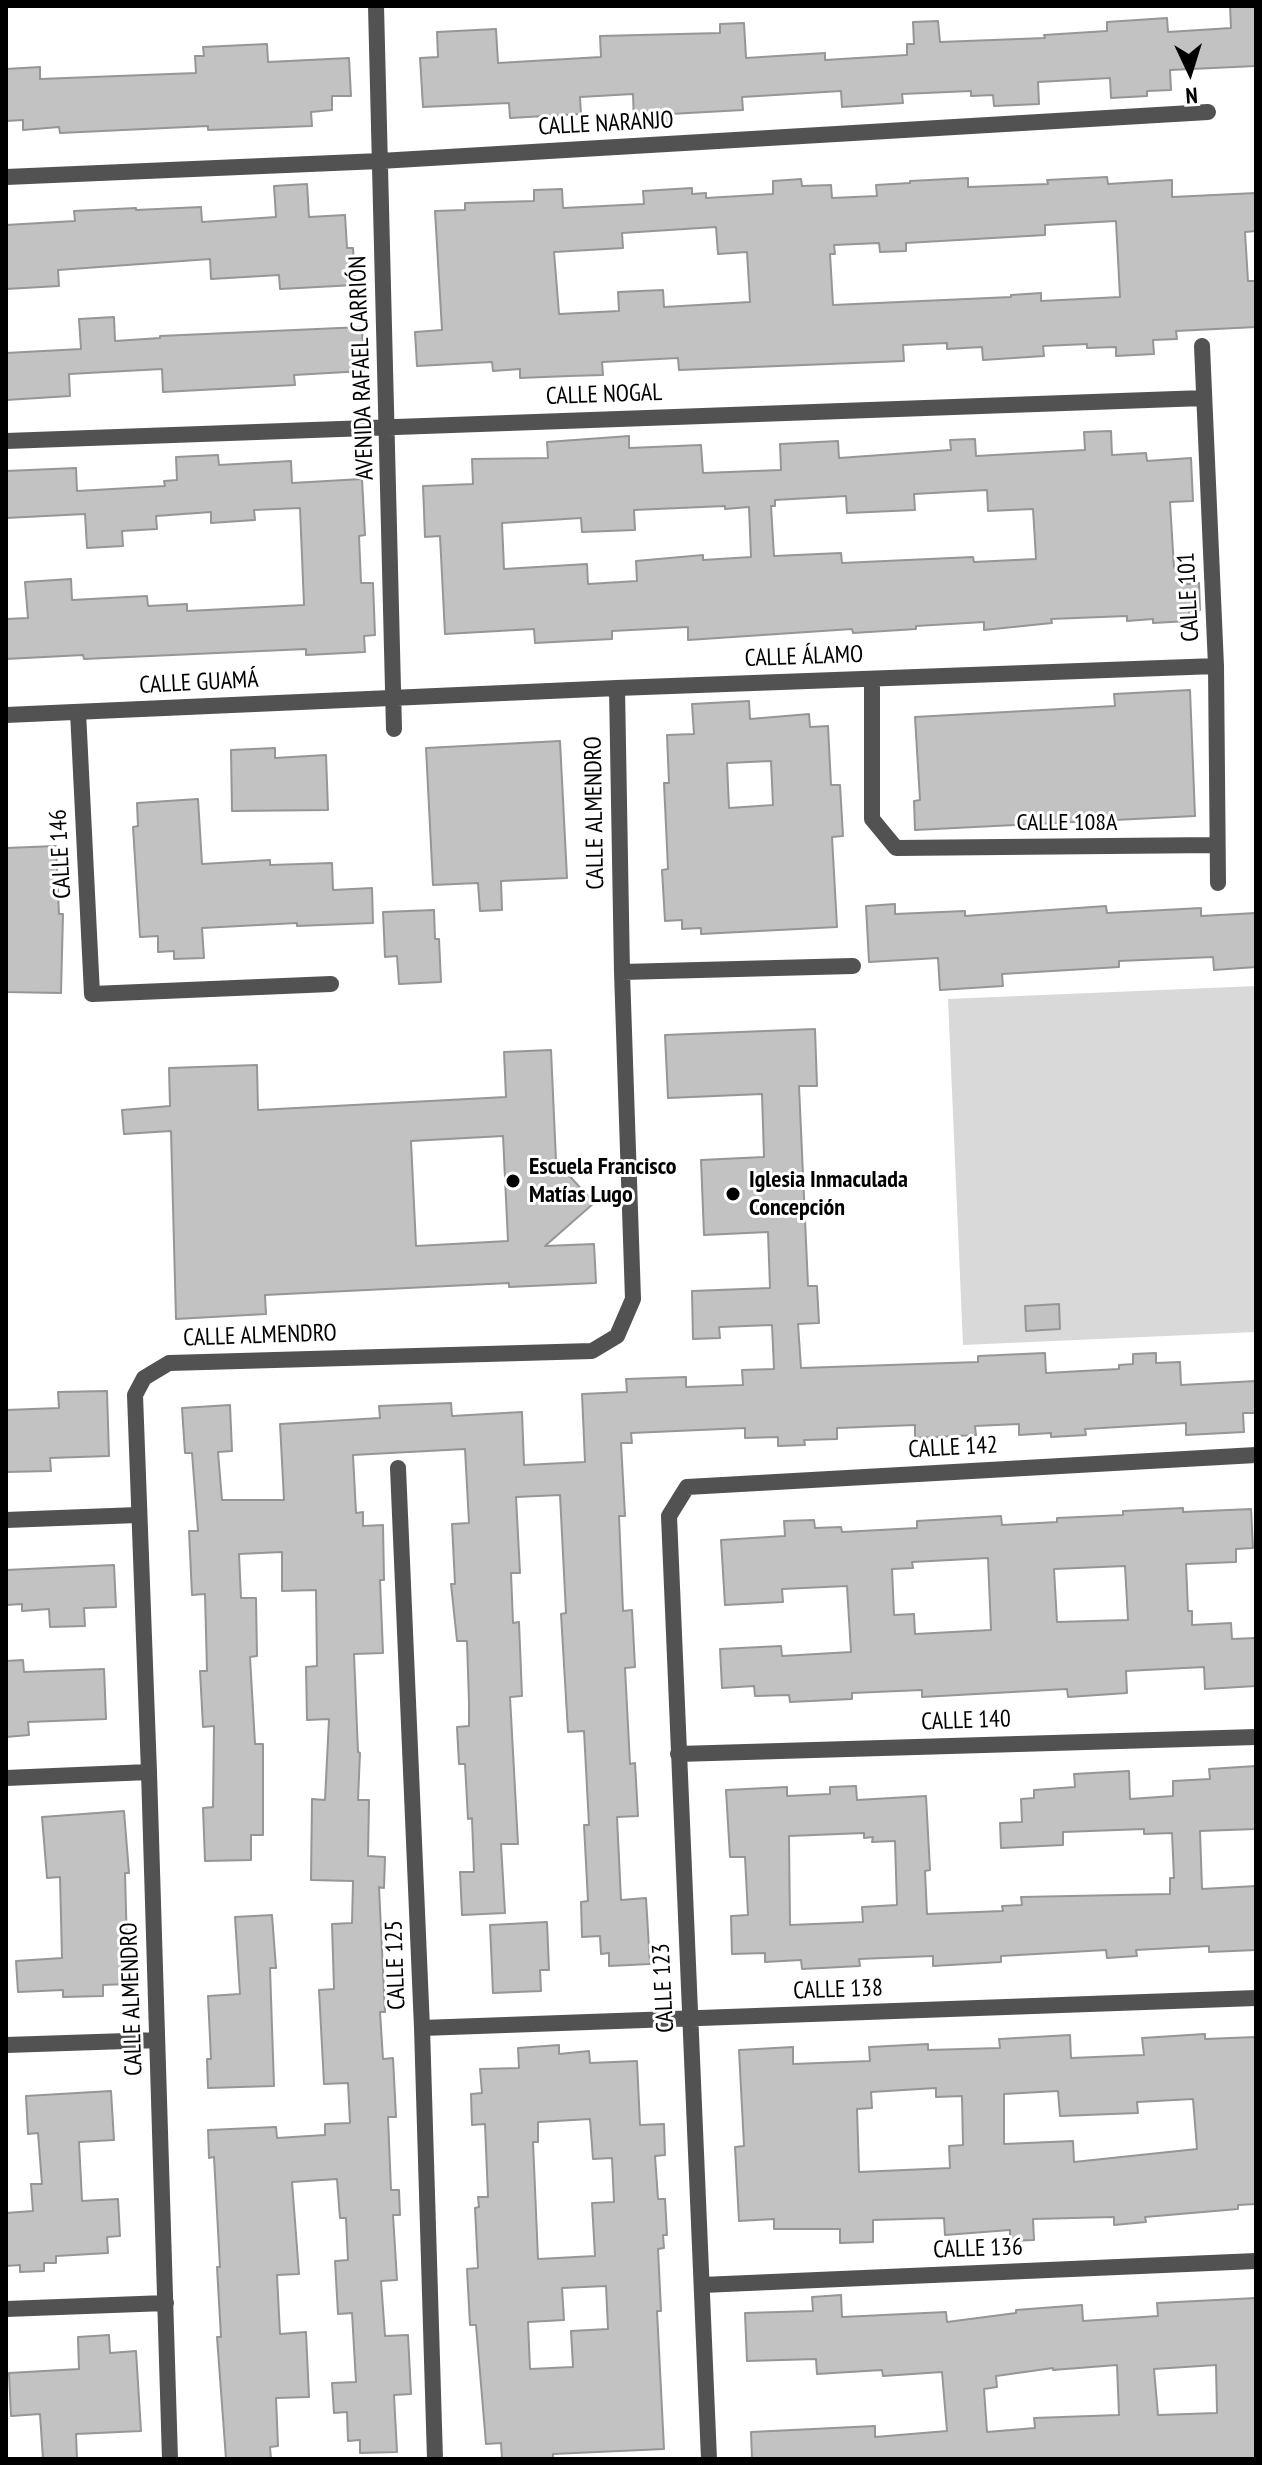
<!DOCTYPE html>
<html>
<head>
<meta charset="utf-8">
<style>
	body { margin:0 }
	#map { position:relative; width:1262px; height:2465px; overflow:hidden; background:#fff; font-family:"PT Sans Narrow",sans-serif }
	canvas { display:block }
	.frame { position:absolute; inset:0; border:8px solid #000; pointer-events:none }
	.north { position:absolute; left:1150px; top:32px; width:80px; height:80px; -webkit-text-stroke:6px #fff; paint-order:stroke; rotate:176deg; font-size:22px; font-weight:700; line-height:32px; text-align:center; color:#000 }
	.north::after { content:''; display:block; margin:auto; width:28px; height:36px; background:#000; clip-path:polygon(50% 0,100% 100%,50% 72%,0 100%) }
</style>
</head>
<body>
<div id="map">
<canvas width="1262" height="2465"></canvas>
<div class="frame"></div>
<div class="north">N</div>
</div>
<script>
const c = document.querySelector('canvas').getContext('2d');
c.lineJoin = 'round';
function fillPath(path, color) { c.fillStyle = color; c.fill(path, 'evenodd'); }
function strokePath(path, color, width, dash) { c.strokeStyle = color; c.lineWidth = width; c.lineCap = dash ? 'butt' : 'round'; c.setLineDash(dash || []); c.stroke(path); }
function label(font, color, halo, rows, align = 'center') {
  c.font = font + ' "PT Sans Narrow",sans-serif'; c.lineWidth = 6; c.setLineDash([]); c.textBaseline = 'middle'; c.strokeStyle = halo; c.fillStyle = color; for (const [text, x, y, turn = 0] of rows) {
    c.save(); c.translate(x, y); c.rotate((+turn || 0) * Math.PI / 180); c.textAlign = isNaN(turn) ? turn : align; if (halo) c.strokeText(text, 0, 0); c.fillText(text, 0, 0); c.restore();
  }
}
const green = new Path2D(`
	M1256,986v346l-293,13 -15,-346z`);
const building = new Path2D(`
	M1230,6h26v60l-86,4 1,20 -24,1v5l-36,2 -1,-20 -72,4 1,22 -45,2 -1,-11 -22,1v-5l-69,3 1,9 -61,4 -1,-16 -99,6 1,13 -73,4v8l-36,2 -1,-30 -53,3 1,17 -71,4 -1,-15 -86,4 -3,-49 18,-1 -1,-25 59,-3 2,34 103,-6 -1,-21 120,-3v-9l24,-1 2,35 79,-5v7l82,-5v-11h7l-1,-22 25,-1 2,21 105,-4 -1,-3 63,-4v-9l60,-4 1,14 63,-4z
	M267,44l1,18 81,-4 2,38h-19v14l-21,2 1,14 -104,4v-4l-148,7 -1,-6 -36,3v-10l-17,1v-52l34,-2v12l156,-6 -1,-17h9l-1,-9z
	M1107,177l1,7 64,-4v17l84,-4v38l-11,1 3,49h8v46l-80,4 1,8 -24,1 1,14 -38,2v-9l-29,1v-4l-44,2 1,10 -61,4 -1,-13 -35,2v-6l-44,2 1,16 -225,9 -1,-12 -76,4 1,13 -34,1 -49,2v-9l-27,2 -1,-9 -75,4 -2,-34 27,-2 -7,-119 30,-1v-7l69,-2v-11l28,-1 1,19 81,-4 -1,-13 49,-3v6l14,-1v5l67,-4v-13l28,-2 1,7 29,-1 1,13 45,-2 -1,-11 34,-2v-2l58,-3v9l80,-3 -1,-4zM1116,221l4,76 -79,4v-8l-30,2v2l-178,8 -3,-51h5l-1,-9 45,-2 1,9 26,-1v-8l139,-8v-10zM716,227l2,27 29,-2 3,50 -86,5 -1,-17 -45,2 1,19 -60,3 -5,-62 69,-4 -1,-15z
	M307,184l2,33 36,-2 2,33h6l2,37 -75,4 -1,-14 -68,4 -1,-20 -152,11 1,16 -53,3v-64l69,-4 -1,-10 62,-3v2l65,-3 1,15 74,-5 -2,-31z
	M114,317l1,24 45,-3v-2l202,-9 2,44 -70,4 1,10 -132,7 -1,-23 -93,5 1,22 -64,4v-47l75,-4 -2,-30z
	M1111,431l1,24 34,-2 1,8 44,-3 2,43 -23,1 4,66 13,-1v17l12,-1 1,27 -11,1v10l-36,2v-4l-26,2v-5l-76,3 1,4 -68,7v-8l-68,4v3l-63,4 -1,-4 -164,11v-13l-76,4v8l-77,4 -1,-14 -89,5 -5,-98 -15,1 -2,-51 50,-2 -1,-25 76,-1 -1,-16 82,-6v12l72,-3 2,28 78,-3 -1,-26 58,-3 1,17 112,-8 -1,-10 25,-1 1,17 109,-6 -1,-18zM987,490l1,21 45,-2 3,50 -62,3 -1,-5 -131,6 -1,-10 -67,3 -3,-50h4v-6l71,-4 1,17 68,-3 -1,-16zM725,506v3l24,-2 2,50 -48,3v-5l-67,6 1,20 -49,3 -1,-20 -83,5 -2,-46 79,-5 1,14 53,-2 -1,-20z
	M218,455l1,10 72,-4 1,22 70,-4 3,56 -6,1 2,47h12l2,52 -11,1 1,16 -59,3v-6l-222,10 -1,-4 -77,4v-40l22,-1 -3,-36 46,-3 1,21 75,-4 1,10 39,-2v7l117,-6 -4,-97 -46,2 1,10 -44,3v-11l-55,4 1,13 -35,2 1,15 -36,2 -2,-34 -79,4v-47l70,-3 1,23 88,-5 -1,-5 13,-1 -1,-23z
	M1190,690l5,126 -280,14 -1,-29 6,-1 -5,-83 200,-11 -1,-12z
	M749,701l1,18 59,-5 1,13 18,-1 3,59h9l3,51 -11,1 5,90 -136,7v-6l-19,1v-9l-17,1 -3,-51 6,-1 -4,-86h5l-2,-48 27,-1 -2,-30zM771,761l2,44 -44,3 -2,-45z
	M560,741l7,137 -66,3 1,29 -22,1 -2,-28 -45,2 -7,-137z
	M275,748v10l51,-3 2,55 -96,1 -1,-61z
	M198,799l4,65 68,-4v5l62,-2 1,27 39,-2 1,35 -76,3v-3l-95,5 2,30 -30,1v-8l-16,1v-16l-18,1 -7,-110 5,-1 -1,-23z
	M56,846l3,68h4l-2,79 -55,-1v-144z
	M895,904v10l70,-3v5l141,-10 1,7 94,-5v8l55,-3v54l-42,3 -1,-13 -94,4v6l-117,7 1,12 -63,4 -2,-32 -69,4 -3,-56z
	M434,910l1,29h4l2,43 -42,2 -2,-28 -12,1 -2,-45z
	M815,1029l2,57h-18l9,200h9l2,37 -21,1 3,44 177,-6v-6l67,-3 1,20 73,-4v-4l14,-1v-10l23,-1v10l24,-1 1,23 75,-4v32h-13l1,19 -58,3v-12l-101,6 1,6 -35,2v-4l-32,2v-11l-44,2 1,9 -61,3v-13l-78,3v11l-33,1 1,5 -27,1v-9l-33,1v-10l-114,5 1,10h-11l4,73h-6l4,95 9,-1 3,57 -10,1 5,96 5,-1 3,53 -21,1 4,83 25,-2 4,66 -41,2v-13l-8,1 -1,-18 -18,1 -1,-35 7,-1 -4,-76h5l-5,-94 -16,1 -7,-118 5,-1 -6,-118 -44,2 4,76h-9l2,50 6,-1 3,74 -12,1 8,147h-17l4,69 -43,2 -2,-43h14l-2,-54 -4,1 -3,-55h-6l-2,-37 12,-1v-24l-2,-61h-10l-6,-57h4l-3,-60 17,-1 -4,-74 -112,6 3,58 7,-1v14l20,-1 1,55h-4l3,73 -29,1 4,98 2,1 -2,47h11l-1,56 17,1 -1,31 -5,-1 6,125h-5l3,47 10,-1 3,59h-8l3,73h8l1,25h-7l4,65 -16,1 4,55 23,-1 3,59 -17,1 3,57 -37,1v-13l-12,1 -1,-29 -13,1 -2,-30 24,-1 -4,-69 -14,1 -3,-53 13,-1 -2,-42h-6l-3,-39 -45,3 7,92 -22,1 3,59 26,-2 3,65 -33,1 2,48 -8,1 1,12h-45l-9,-122h4l-4,-70h3l-6,-110 -5,1 -1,-28 68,-3 1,11 48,-3v-11l25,-1 -2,-40 -24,1 -5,-94 15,-1 -2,-65 20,-1 1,-42 -42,-1 1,-81 13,1 4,-81 -22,1 -1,-53 11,-1 -1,-76 -34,1v-39l-43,2 2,44h15l1,58 -7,1 5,87h8v91h-12v25l-46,1 -2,-53 10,-1 1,-81 -11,1 -3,-56h7l-2,-77 -13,1 -3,-64h9l-6,-78h-7l-3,-45 48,-3 2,46 -14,1 4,48h62l-4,-76 100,-6 -1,-12 72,-3 1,13 70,-4 2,53 61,-3 -3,-68 45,-2 -1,-13 60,-2v10l57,-2 -1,-15 32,-1 -2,-44 -53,2 1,11 -27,1 -1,-48 78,-3 -2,-56 -64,3 -3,-75 63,-3 -2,-63 -94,4 -3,-63z
	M551,1050l5,111 38,42 -49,43 49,-2 2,39 -87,4v-4l-244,12 1,19 -90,5 -5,-188 -47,3 -2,-24 48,-4 -1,-38 88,-3 1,45 248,-13 -2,-45zM503,1136l5,105 -92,5 -5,-105z
	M1059,1304l1,25 -34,2 -1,-25z
	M107,1391l2,65 -59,2 1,13 -45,1v-62l53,-2 -1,-16z
	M1183,1508v4l68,-3 2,39 -17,1v13l-50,2 2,47h4v14l39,-2 1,16 24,-1v48l-51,3 -1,-22 -78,4 1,22 -59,4 -1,-8 -145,8v-7l-70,3v6l-62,3 -1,-7 -34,1 -1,-10 -32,2 -2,-39 61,-3 1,10 69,-4 -4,-66 -65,3 1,13 -58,3 -4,-65 64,-4 -1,-15 30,-1 1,8 26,-1 1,5 75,-4v-7l84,-5 1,9 55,-3v-4l66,-3v-4zM988,1558l3,72 -76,4 -1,-20 -20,1 -2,-46 21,-1 -1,-6zM1125,1566l3,54 -71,2 -3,-53z
	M114,1565l2,42 -32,1 1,18 -35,1 -1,-18 -27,2v-7l-16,1v-35z
	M23,1660l1,12 80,-3 2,50 -78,3 1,13 -23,2v-76z
	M1256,1766v63l-56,2 2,58 54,-3v64l-47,2v-6l-73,4 1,6 -30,2 -1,-8 -105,6v6l-68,4v-10l-74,3 1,7 -58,3 -1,-9 -36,2v-9l-33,1 -1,-38 17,-1 -3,-58h-15l-4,-67 61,-3v9l43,-2v-7l26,-1 1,14 69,-4 4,74 -5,1 2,43 76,-3 -1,-5 20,-1 -1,-8 149,-3v-16h4l-2,-45 -28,1v-5l-81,3v13l-62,3 -1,-25 22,-1 -1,-23 13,-1v-8l41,-3 -1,-13 55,-3 1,28 43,-3v-15l37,-2 -1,-10zM864,1833v5l9,-1 -1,5 23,-1 2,64 -35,2 1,15 -73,3 -1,-89z
	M124,1811l5,62h-4l3,111 -25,1v11l-40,1v-7l-45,2 -2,-31 46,-3 -2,-81 -13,1 -5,-61z
	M272,1915l4,53h-6l4,118 -66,2 -1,-29h4l-3,-63 32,-2 -5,-77z
	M547,1922l2,48h-9l1,21 -48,2 -3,-68z
	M1205,2034v5l51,-2v167l-18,1v4l-93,8 1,5 -32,3v-8l-81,2 1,21 -24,1v-11l-65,5 -1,-17 -71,2v22l-33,1v-14h-66v-10l-35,2 -4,-74 9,-1 -5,-96 54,-3v17l77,-3 -1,-14 59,-3v6l72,-2 -1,-9 71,-4 1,23 73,-3 -2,-17zM936,2088v9l26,-1 1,49 -14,1 1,22 -91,4 -2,-63 15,-1 -1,-16zM1058,2091l2,25 78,-3 -1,-11 56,-3 4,50 -123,13 -1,-21 -69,3v-50z
	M559,2045v9l30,-3 1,12 47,-2 3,64 24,-1 1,31 -10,1 3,43h7l2,36h-4l1,13 -6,1 3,62h-4l7,138 -111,5v5h-51l-1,-16 -15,1 -10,-119h-6l-3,-56 11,-1 -3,-60 4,-1 -1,-10h10l-3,-73 -13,1 -1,-31 11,-1 -2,-24 39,-1 -1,-20zM590,2119l3,40 19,-1 2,44 -22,1 3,53 -57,3 -5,-117h5v-20zM606,2286l2,43 -37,2 2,36 -43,2 -2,-47 36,-2 -2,-32z
	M111,2091l3,49 -35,2 3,59 36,-2 2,37 -13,1 1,16 -52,3v7h-12v8l-24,1v-7l-14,1v-53l27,-2 -2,-27h11l-4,-51 -10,1 -2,-38z
	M841,2295l1,22 104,-5 1,10 69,-9v-3l66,-5 1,16 75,-5 -1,-13 99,-5v161h-504l-1,-27 124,-6v11l72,-6 -5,-59 -59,4 -1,-6 -65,4 -1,-15 -69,2 -2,-48 68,-2 -1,-14zM1117,2365l2,50 -85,3 1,10 -48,4 -3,-43 13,-2 -1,-11 57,-8v2zM1216,2365l1,48 -59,2 -4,-46z
	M109,2335l1,18 26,-2 5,80 -65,3 1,25h-34l-3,-45 -29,2 -2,-43 70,-4 -1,-32z`);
const street = new Path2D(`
	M376,6l18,723
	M6,177l374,-16 828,-49
	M1202,346l14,320 2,217
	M6,441l1198,-43
	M872,679v140l24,29 320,-3
	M78,712l14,282 239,-10
	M6,715l611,-27 599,-22
	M622,972l231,-6
	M398,1468l24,560 13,431
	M6,1520l132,-5
	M678,1754l578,-17
	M6,1778l143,-6
	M422,2028l834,-30
	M6,2045l151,-5
	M702,2285l554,-24
	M6,2309l160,-6
	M170,2459l-21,-687 -14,-377 9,-17 25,-15 423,-12 25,-15 16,-37 -11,-327 -5,-284
	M709,2459l-40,-943 18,-29 569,-32`);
const markers = [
	[513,1181,8,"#000"],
	[733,1194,8,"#000"]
];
const streetNames = [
	["CALLE NARANJO",606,124,-3],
	["AVENIDA RAFAEL CARRIÓN",362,368,-92],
	["CALLE NOGAL",604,395,-2],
	["CALLE 101",1189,597,-93],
	["CALLE ÁLAMO",804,657,-2],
	["CALLE GUAMÁ",199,683,-3],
	["CALLE ALMENDRO",595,813,-91],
	["CALLE 108A",1067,823],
	["CALLE 146",61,854,-93],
	["CALLE ALMENDRO",260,1336,-2],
	["CALLE 142",953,1448,-3],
	["CALLE 140",966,1721,-2],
	["CALLE 125",396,1965,-92],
	["CALLE 123",664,1988,-93],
	["CALLE 138",838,1990,-2],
	["CALLE ALMENDRO",132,1999,-92],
	["CALLE 136",978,2249,-2]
];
const poiNames = [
	["Escuela Francisco",529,1167],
	["Matías Lugo",529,1195],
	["Iglesia Inmaculada",749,1180],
	["Concepción",749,1208]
];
fillPath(green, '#d9d9d9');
fillPath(building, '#c2c2c2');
strokePath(building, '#969696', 2);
strokePath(street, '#525252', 16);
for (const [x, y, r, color] of markers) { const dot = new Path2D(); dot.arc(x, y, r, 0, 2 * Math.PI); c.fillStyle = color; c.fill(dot); strokePath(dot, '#fff', 3); }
label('24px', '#000', '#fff', streetNames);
label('bold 24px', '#000', '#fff', poiNames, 'left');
</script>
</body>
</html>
